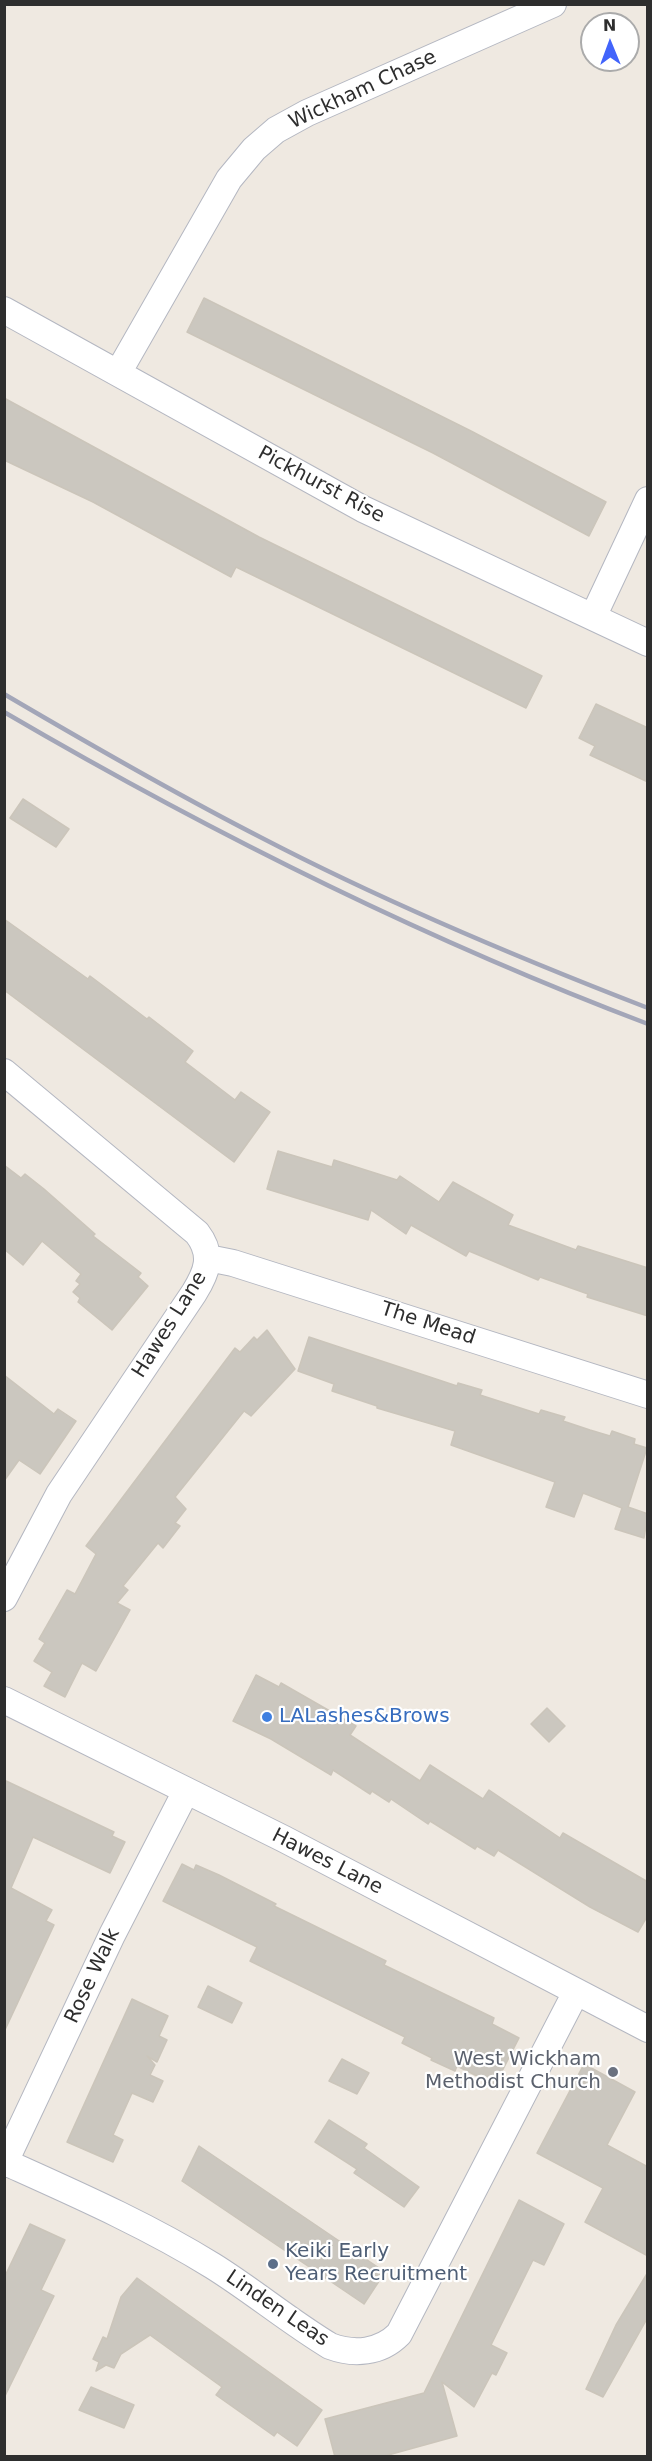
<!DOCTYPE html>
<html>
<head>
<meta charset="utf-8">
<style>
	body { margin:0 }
	#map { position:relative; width:652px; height:2461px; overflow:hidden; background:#efe9e1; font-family:"DejaVu Sans",sans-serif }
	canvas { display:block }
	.frame { position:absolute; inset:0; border:6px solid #2e2e2e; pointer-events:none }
	.north { position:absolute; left:580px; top:12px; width:60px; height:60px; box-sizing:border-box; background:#fff; border:2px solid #ababab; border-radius:50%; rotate:359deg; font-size:16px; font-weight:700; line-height:24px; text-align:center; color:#2e2e2e }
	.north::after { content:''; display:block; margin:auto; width:21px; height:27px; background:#4264fb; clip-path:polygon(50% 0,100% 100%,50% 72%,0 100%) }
</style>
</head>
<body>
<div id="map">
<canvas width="652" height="2461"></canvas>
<div class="frame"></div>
<div class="north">N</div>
</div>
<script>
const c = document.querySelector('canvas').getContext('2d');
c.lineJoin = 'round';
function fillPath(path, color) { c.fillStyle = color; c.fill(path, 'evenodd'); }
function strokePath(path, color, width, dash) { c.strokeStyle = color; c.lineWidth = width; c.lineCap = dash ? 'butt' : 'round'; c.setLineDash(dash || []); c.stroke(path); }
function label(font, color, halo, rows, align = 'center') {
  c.font = font + ' "DejaVu Sans",sans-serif'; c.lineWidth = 4.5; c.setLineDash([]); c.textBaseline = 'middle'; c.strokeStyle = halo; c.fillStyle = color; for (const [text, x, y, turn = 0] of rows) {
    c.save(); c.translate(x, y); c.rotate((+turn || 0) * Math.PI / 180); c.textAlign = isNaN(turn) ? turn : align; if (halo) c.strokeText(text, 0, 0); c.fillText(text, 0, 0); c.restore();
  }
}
const building = new Path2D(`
	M204,298l267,133 135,71 -17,34 -156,-83 -246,-121z
	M4,398l255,139 283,139 -16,32 -290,-141 -5,10 -138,-75 -89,-42z
	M596,704l52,24v54l-58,-27 5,-9 -16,-8z
	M23,799l46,30 -13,18 -46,-29z
	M4,919l84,60 2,-3 57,43 2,-2 44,34 -8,11 50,38 6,-8 29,20 -36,50 -230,-172z
	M278,1151l54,16 2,-7 63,20 3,-4 39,26 14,-20 60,33 -5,10 68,25 2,-4 70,22v48l-61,-19 1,-3 -48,-17 -2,3 -69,-29 -3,5 -55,-31 -5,9 -35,-24 -3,10 -101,-31z
	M4,1165l17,13 4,-4 19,15 51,45 -2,2 48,37 -3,4 10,9 -36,44 -34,-28 2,-4 -7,-6 7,-8 -4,-3 5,-7 -39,-33 -19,24 -19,-16z
	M267,1330l28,39 -44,47 -7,-5 -69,86 11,12 -11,14 5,3 -17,22 -5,-5 -35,43 5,4 -11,13 13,7 -34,61 -14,-8 -17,34 -21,-11 8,-14 -18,-11 11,-18 -6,-4 28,-49 8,4 21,-40 -10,-8 149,-198 5,4 14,-15 3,3z
	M309,1337l148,49 1,-3 24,7 -2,5 59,19 2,-4 24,7 -2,4 27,9 20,6 2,-5 23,8 -1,5 13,4 -19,59 20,7 -4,24 -29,-9 7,-21 -39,-15 -9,24 -28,-10 9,-25 -104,-37 4,-14 -78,-23v-2l-45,-15 2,-7 -36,-13z
	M4,1375l50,39 4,-5 18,12 -36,53 -21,-14 -15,21z
	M256,1675l23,12 2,-4 75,43 -6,9 70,46 10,-16 53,34 6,-9 71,48 3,-5 85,49v33l-10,17 -48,-25 -92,-57 -4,6 -17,-10 -2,3 -45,-28 -2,3 -37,-25 -2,3 -17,-11 -2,3 -37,-24 -2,5 -60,-36 -38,-18z
	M547,1708l18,18 -16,16 -18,-18z
	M4,1780l110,52 -2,4 13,6 -15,31 -77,-36 -22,51 41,22 -6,11 8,4 -50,107z
	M182,1864l12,6 2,-5 23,10 57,29 -2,2 112,55 -2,4 110,53 -2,6 27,14 -24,47 -38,-19 -2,5 -24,-11 1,-2 -30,-15 3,-6 -155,-76 7,-14 -94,-46z
	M208,1986l34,17 -10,20 -34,-16z
	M132,1999l36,17 -9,20 8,4 -10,22 -10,-6 8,9 -5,10 13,6 -10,21 -21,-9 -19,42 10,5 -10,22 -46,-20z
	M342,2059l27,14 -12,21 -28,-13z
	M584,2064l51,28 -28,53 41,22v89l-63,-34 18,-34 -66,-35z
	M329,2120l38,24 -3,4 55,39 -15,20 -50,-34 3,-4 -42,-27z
	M199,2146l186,126 -21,32 -182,-123z
	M519,2200l45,24 -20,41 -11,-5 -42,85 16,8 -11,22 -4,-2 -18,34 -32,-25 15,54 -76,21h-46l-10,-38 99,-26z
	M30,2224l35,16 -24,50 13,6 -50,102v-120z
	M648,2272v45l-45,80 -17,-8 30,-64z
	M137,2278l185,132 -25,36 -20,-14 -3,4 -58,-41 6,-8 -72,-52 -29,19 -7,14 -8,-3 -10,6 3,-9 -6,-3 10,-22 4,2 14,-42z
	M91,2387l43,18 -10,23 -45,-18z`);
const minor = new Path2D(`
	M4,310l359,199 285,134
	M118,373l111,-194 25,-30 22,-19 31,-17 246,-109
	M593,617l55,-117
	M4,1072l193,161c17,22 10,39 -3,60l-135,201 -55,104
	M208,1258l25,5 415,132
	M4,1700l280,139 364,190
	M5,2162c71,32 142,63 208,104 40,25 77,56 117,80 24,9 50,7 69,-12l177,-342
	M4,2164l108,-229 74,-144`);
const rail = new Path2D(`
	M4,694c85,50 170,99 258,144 125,65 254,119 386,170
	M4,712c207,121 420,227 644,312`);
const markers = [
	[267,1717,6,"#3f7fe0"],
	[613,2072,6,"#6b7280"],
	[273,2264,6,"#5c6f8a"]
];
const streetNames = [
	["Wickham Chase",363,90,-25],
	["Pickhurst Rise",321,485,28],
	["The Mead",428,1324,18],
	["Hawes Lane",170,1325,-58],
	["Hawes Lane",327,1862,27],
	["Rose Walk",93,1976,-65],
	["Linden Leas",277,2309,34]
];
const shopNames = [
	["LALashes&Brows",279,1717]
];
const worshipNames = [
	["West Wickham",601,2060],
	["Methodist Church",601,2083]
];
const serviceNames = [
	["Keiki Early",285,2252],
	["Years Recruitment",285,2275]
];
fillPath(building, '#cbc7bf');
strokePath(building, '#cbc5ba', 1.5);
strokePath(minor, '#b4b7c1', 28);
strokePath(minor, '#fff', 26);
strokePath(rail, '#a3a6b8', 4.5);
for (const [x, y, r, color] of markers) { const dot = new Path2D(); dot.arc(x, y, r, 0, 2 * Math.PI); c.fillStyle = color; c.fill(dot); strokePath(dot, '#fff', 2); }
label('20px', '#2e2e2e', '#fff', streetNames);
label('20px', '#366cbe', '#fff', shopNames, 'left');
label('20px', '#5b616d', '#fff', worshipNames, 'right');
label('20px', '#4e5e75', '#fff', serviceNames, 'left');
</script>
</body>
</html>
